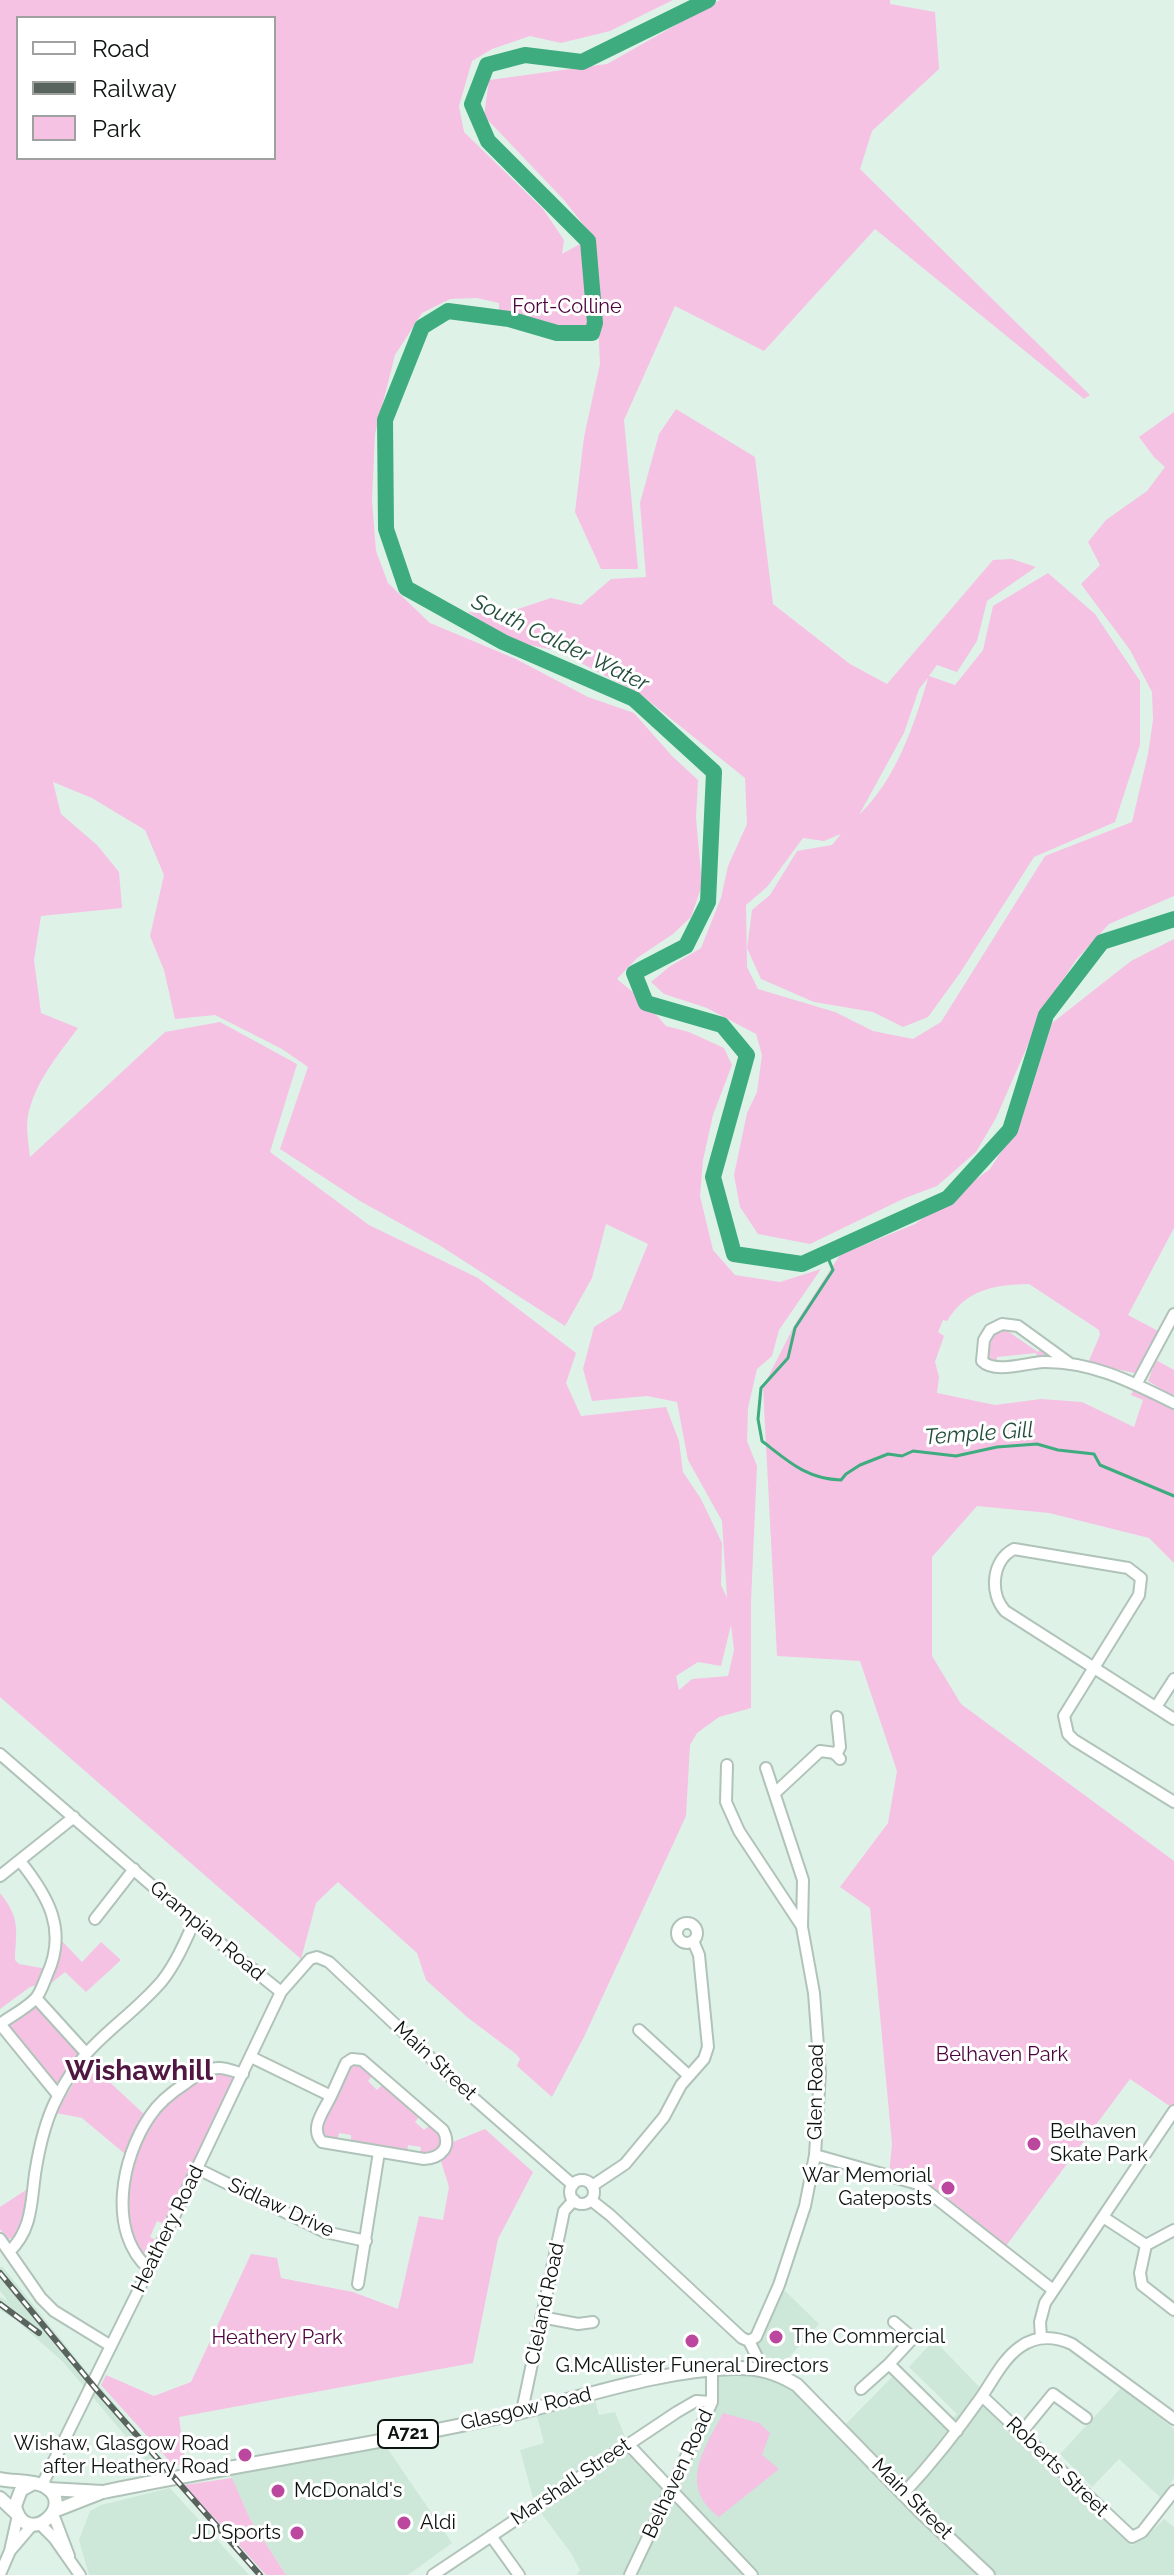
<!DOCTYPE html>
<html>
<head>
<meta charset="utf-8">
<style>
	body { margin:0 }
	#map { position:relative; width:1174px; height:2575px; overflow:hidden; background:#dff2e8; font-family:Raleway,sans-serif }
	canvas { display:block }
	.legend { position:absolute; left:16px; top:16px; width:260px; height:144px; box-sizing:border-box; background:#fff; border:2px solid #9ea19f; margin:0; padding:10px 14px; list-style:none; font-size:24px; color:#0d1310 }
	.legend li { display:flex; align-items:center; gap:16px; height:40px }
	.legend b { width:40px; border:2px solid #9ea19f }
</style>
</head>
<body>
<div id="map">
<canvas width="1174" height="2575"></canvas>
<ul class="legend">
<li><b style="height:10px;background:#fff"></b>Road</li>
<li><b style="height:10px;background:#59645e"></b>Railway</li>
<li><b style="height:22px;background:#f5c2e4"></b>Park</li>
</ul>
</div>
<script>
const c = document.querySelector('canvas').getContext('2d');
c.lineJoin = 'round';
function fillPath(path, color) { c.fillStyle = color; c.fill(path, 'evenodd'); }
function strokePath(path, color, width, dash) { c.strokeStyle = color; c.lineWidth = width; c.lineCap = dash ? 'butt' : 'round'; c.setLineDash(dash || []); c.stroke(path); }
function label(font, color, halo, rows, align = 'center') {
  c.font = font + ' Raleway,sans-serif'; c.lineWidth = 6; c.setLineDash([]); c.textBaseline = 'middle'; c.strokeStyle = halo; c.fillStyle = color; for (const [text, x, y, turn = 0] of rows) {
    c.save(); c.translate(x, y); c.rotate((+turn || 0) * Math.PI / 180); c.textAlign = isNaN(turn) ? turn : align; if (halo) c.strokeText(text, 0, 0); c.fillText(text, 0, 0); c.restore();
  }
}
const built = new Path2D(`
	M2,2266l82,102 85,100 -14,3 -92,-109 -47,-42 -16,-10v-13l8,4 -8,-10v-23z
	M779,2285l40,39 -35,39 -4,12 61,54 51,-52 51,50 14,-13 -48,-47 25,-27 198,205 12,-6 20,-20 10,8v48h-597l3,-5 -9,-17 -36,-48 -15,-55 24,-7 -9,-35 58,-15 6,22 16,-3 13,32 43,46 41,-88v-32l32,-2v-7z
	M1121,2388l53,41v49l-13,20 -42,-39 -27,28 -32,-33z
	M381,2439l71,104 -44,32h-122l-36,-56 -23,-51z
	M170,2488l79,87h-160l-10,-35 11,-29 11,-6z`);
const green = new Path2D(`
	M0,0h673l-63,31 -49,12 -31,-7 -38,13 -20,12 -13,45 5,26 79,77 21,31 -2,14 25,-14 8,84 -5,9c-33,0 -60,-6 -91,-19v-11l-22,-5 -27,1 -28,14 -27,42 -20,79 -3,66 4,51 12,32 42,40 86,36 72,38 46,16 38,43 26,24 -2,38 6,67 -11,32 -18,17 -36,24 -20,21 29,24 20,23 23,6 35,16 8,17 -19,50 -10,45 -3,36 13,54 22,25 45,7 41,-13 -42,61 -7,26 -15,13 -9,39 -1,33 10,25 -6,136v106l-32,9 -22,16 -7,12 -4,71 -102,221 -32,60 -35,-31 3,-7 -4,-5 -49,-37 -41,-37 -9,-27 -79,-71 -22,21 -15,56 -301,-262zM274,18v140h-256v-140zM53,782l39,16 53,32 19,45 -14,61 14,34 11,49 40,-4 67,34 26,18 -28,82 80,52 79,44 126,81 27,-48 14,-54 42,20 -27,66 -27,17 -11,42 9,32 55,-5 30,6 11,58 34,61 5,77 -6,-13 1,-42 -21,-44 -18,-27 -4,-31 -13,-34 -85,9 -15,-33 10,-30 -98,-75 -109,-53 -99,-73 27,-88 -77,-42 -55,10 -135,125c-1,-10 -3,-22 -3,-32 2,-36 31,-70 51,-97l-37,-15 -7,-53 7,-44 81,-8 -3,-36 -22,-27 -36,-31zM731,1625l3,25 -6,26 -36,3 -13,11 -3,-14 22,-14 23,4z
	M720,0h170v4l45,8 4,57 -67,62 -12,38 230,226 -6,4 -209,-170 -111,122 -89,-45 -51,114 14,149h-37l-26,-57 9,-75 16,-73 -6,-126 -30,-38 -80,-84 5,-36 118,-16z
	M676,409l79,48 18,147 77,60 37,20 106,-124 19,-1 24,8 -49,34 -10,40 -20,31 -20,-7 -8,11 26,9 28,-35 10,-44 55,-33 47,41 45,67v64l-25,77 -81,35 -74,116 -32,44 -25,10 -30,-15 -59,-10 -53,-23 -14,-31 5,-38 18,-15 27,-44 35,-6 9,-11 -17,7 -21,-3 -36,49 -21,18 1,62 11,22 77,23 38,19 40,8 28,-17 104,-166 87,-34 16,-68 5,-34 -1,-28 -22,-42 -49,-66 19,-19 -12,-23 18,-22 41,-29 18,-24 -11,-10 -15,-20 35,-25v484l-65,28 -33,36 -32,48 -48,110 -20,34 -39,34 -32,12 -95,46 -52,-10 -18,-27 -6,-32 13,-62 10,-21 5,-37 -6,-21 -49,-26 -43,-14 -13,-12 18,-15 32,-19 20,-50 7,-32 19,-42 -2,-46 -105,-84 -82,-43 -47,-10 -43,-29 32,3 51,-17 30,7 30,-26 35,-2 -6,-74 19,-69zM928,678c-14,48 -32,101 -69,137l45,-82 15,-44z
	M1174,939v289l-46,87 30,16 -20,39 -4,3 -46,-10 12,-28 -1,-5 -70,-46c-36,1 -62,5 -82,37l-4,-1 -5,12 6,4 -9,26 4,15 -2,16 58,12 46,-6 41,3 52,25 9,-27 -12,-5 3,-7 40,20v155l-25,-25 -100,-25 -72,-7 -45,51v99l29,48 213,157v248l-44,-30 -127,171 -74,-58 -40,-17 3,-31 -22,-236 -30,-21 48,-64 9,-52 -37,-110 -83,-5 -14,-269 32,-63 45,-69 75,-31 75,-55 32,-50 30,-96 79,-62z
	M1012,1326l-3,6 29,20 4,-5 11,10 -1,3 -14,-1 -2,-6 -39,4v7l-12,-5 4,-22 4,-6z
	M1156,1360l18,10v27l-26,-16z
	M0,1893c21,26 16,37 15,67l4,4 28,5 -7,15 -10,3 -30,22z
	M60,1939l22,23 19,-20 20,18 -35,32 -21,-20 -21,17z
	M31,2004h8l39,45v5l-20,28 -4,2 -45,-54 1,-9z
	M87,2061l58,54 -20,39 -43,-36 -26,-5z
	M355,2064l18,11 -5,6 9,9 6,-6 37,32 -5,6 9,8 6,-5 13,12 -4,16 -19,2 1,-8 -13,-2 -1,8 -56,-9v-9l-12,-2 -2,8 -16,-3 -1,-14 30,-59z
	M217,2073l13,1 3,7 -69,143 -7,-3 -7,16 6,3 -6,12 -7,2c-8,-6 -11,-17 -14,-27 -13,-53 16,-111 60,-141 10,-6 17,-11 28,-13z
	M485,2129l48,43 -35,67 -25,124 -294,54 6,46 -11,3 -73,-81 5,-10 48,21 37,-14 60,-128 26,4 4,20 72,14 45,17 21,-93 24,4 6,-33 -8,-26 12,-19z
	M29,2188l-4,30 -10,20 -8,1 -7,-10v-22z
	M723,2413l36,10 11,10 -8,22 17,14 -60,48c-42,-32 -14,-68 4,-104z
	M232,2478l18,41 36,56h-20l-82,-90z`);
const stream = new Path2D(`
	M826,1253l7,17 -38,58 -7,30 -27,30 -3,31 4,22c26,20 44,38 79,39l5,-6 14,-9 28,-11 14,2 11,-5 43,5 41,-9 40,-3 21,6 36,4 6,11 74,31`);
const river = new Path2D(`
	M708,0l-126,62 -57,-7 -38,10 -15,39 16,37 100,100 7,82 -3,10h-35l-48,-14 -61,-8 -26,16 -37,93 1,109 20,59 97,54 131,57 80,73 -6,130 -22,44 -52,27 12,30 76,22 25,30 -34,122 21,77 68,10 146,-66 62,-68 36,-115 56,-73 72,-23`);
const minor = new Path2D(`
	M1069,1363l-51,-37 -16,-2 -12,6 -6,10 -2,21c13,13 43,2 61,1 48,-1 89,20 131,41
	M1137,1383l37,-69
	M1156,1707l18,-28
	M1174,1719l-169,-108c-16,-18 -13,-51 9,-62l114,19 13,10 -2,17 -75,121 4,18 6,6 100,62
	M0,1754l194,168 87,70
	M836,1755l4,-8 -3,-30
	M727,1765l-1,37 13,29 62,94
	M775,1793l45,-42 15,2 5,6
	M0,1876l74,-59
	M95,1919l39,-50
	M677 1933a10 10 0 1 1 20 0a10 10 0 1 1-20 0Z
	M36,1998l49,54
	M0,2024c11,-8 27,-16 36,-26 5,-6 8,-16 11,-23 21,-45 1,-79 -27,-114
	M0,2024l58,71
	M639,2030l49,45
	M251,2057l80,39c-7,15 -22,32 -9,46l102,17c17,-1 28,-12 19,-29l-81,-70 -10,-1 -6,4 -15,33
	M815,2155l103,29 135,106
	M198,2169l127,63 41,9
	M570 2192a12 12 0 1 1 24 0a12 12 0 1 1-24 0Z
	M592,2186l33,-22 39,-47 17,-32 23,-26 4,-12 -9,-92 -6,-14
	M591,2200l19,15 132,123 7,3
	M1103,2217l43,28
	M0,2239l41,59 13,13 57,35
	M1146,2245l-6,28 2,12 32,25
	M1146,2245l28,-15
	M9,2252c23,-22 22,-48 26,-78 4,-26 10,-53 22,-76 28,-58 67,-73 105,-117 14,-18 23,-39 32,-59
	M149,2269c-42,-37 -28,-111 1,-153 9,-14 22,-24 36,-33 9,-7 21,-15 33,-15 8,0 17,4 24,6
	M358,2284l21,-132
	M541,2317l37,7 15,-2
	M894,2322l19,16 -24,26 68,67
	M1041,2338l-1,-16 5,-19 129,-192
	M749,2341l7,-4 23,-52 26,-79 10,-51 5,-82 -6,-80 -12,-66 1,-47 -37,-112
	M749,2341l14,28
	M861,2389l28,-25
	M982,2396l150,141 10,-5 32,-41
	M522,2411l40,-190 2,-10 10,-11
	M1021,2433l32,-39 33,24
	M628,2444l124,131
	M42,2485l107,-216 132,-277 29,-33 7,-2 12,5 141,133 103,90
	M904,2493c28,-30 54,-63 78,-97 11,-16 21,-37 38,-49 17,-12 34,-11 52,-3l102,75
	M53,2514l16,42
	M40,2524l14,14 26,37
	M491,2536l28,39
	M10,2551l8,-36
	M0,2574l10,-23 23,-27
	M433,2575l244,-163 19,-11 16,1
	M630,2575l82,-173v-32`);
const major = new Path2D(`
	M0,2479c13,3 33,1 44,7 35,19 -19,64 -29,20l6,-16 11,-6
	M48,2489l55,3c135,-28 272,-47 406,-77 73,-17 149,-45 225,-47 25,-1 43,5 63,17l124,127 67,63
	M0,2498l16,15
	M54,2511l46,-18`);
const rail = new Path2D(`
	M0,2273l96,116 164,186
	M0,2304l39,29`);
const markers = [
	[1034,2144,8,"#bc479f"],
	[948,2188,8,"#bc479f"],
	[776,2337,8,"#bc479f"],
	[692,2341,8,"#bc479f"],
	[245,2455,8,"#bc479f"],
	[278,2491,8,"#bc479f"],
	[404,2523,8,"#bc479f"],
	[297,2533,8,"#bc479f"]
];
const shields = [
	[408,2434,60]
];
const shieldNames = [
	["A721",408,2434]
];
const parkNames = [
	["Fort-Colline",567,307],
	["Belhaven Park",1002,2055],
	["Heathery Park",277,2338]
];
const streetNames = [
	["Grampian Road",207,1931,40],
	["Main Street",435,2061,43],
	["Glen Road",816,2092,-89],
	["Sidlaw Drive",281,2208,25],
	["Heathery Road",168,2229,-64],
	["Cleland Road",545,2304,-78],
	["Glasgow Road",526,2409,-13],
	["Roberts Street",1057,2467,44],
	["Belhaven Road",678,2474,-65],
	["Marshall Street",571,2482,-34],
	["Main Street",912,2499,45]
];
const poiNames = [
	["Belhaven",1050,2132],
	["Skate Park",1050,2155],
	["War Memorial",932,2176,"right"],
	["Gateposts",932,2199,"right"],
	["The Commercial",792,2337],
	["G.McAllister Funeral Directors",692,2366,"center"],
	["Wishaw, Glasgow Road",229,2444,"right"],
	["after Heathery Road",229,2467,"right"],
	["McDonald's",294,2491],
	["Aldi",420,2523],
	["JD Sports",281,2533,"right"]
];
const waterNames = [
	["South Calder Water",560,643,26],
	["Temple Gill",979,1434,-4]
];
const districtNames = [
	["Wishawhill",139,2072]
];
fillPath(built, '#cde7d9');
fillPath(green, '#f5c2e4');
strokePath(stream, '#3eac7f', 3);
strokePath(river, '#3eac7f', 16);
strokePath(minor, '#b0c3b9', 14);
strokePath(major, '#b0c3b9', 16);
strokePath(minor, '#fff', 10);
strokePath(major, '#fff', 12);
strokePath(rail, '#59645e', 6);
strokePath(rail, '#fff', 3, [9]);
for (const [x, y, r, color] of markers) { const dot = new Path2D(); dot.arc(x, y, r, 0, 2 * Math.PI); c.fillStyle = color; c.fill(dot); strokePath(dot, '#fff', 3); }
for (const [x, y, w] of shields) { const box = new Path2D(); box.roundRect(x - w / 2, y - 14, w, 28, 6); c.fillStyle = '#fff'; c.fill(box); strokePath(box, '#0d1310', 2); }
label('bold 18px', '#0d1310', null, shieldNames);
label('20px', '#4d033e', '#fff', parkNames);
label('20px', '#0d1310', '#fff', streetNames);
label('20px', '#0d1310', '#fff', poiNames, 'left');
label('italic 22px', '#224e3b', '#fff', waterNames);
label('bold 28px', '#4f1741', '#fff', districtNames);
</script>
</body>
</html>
